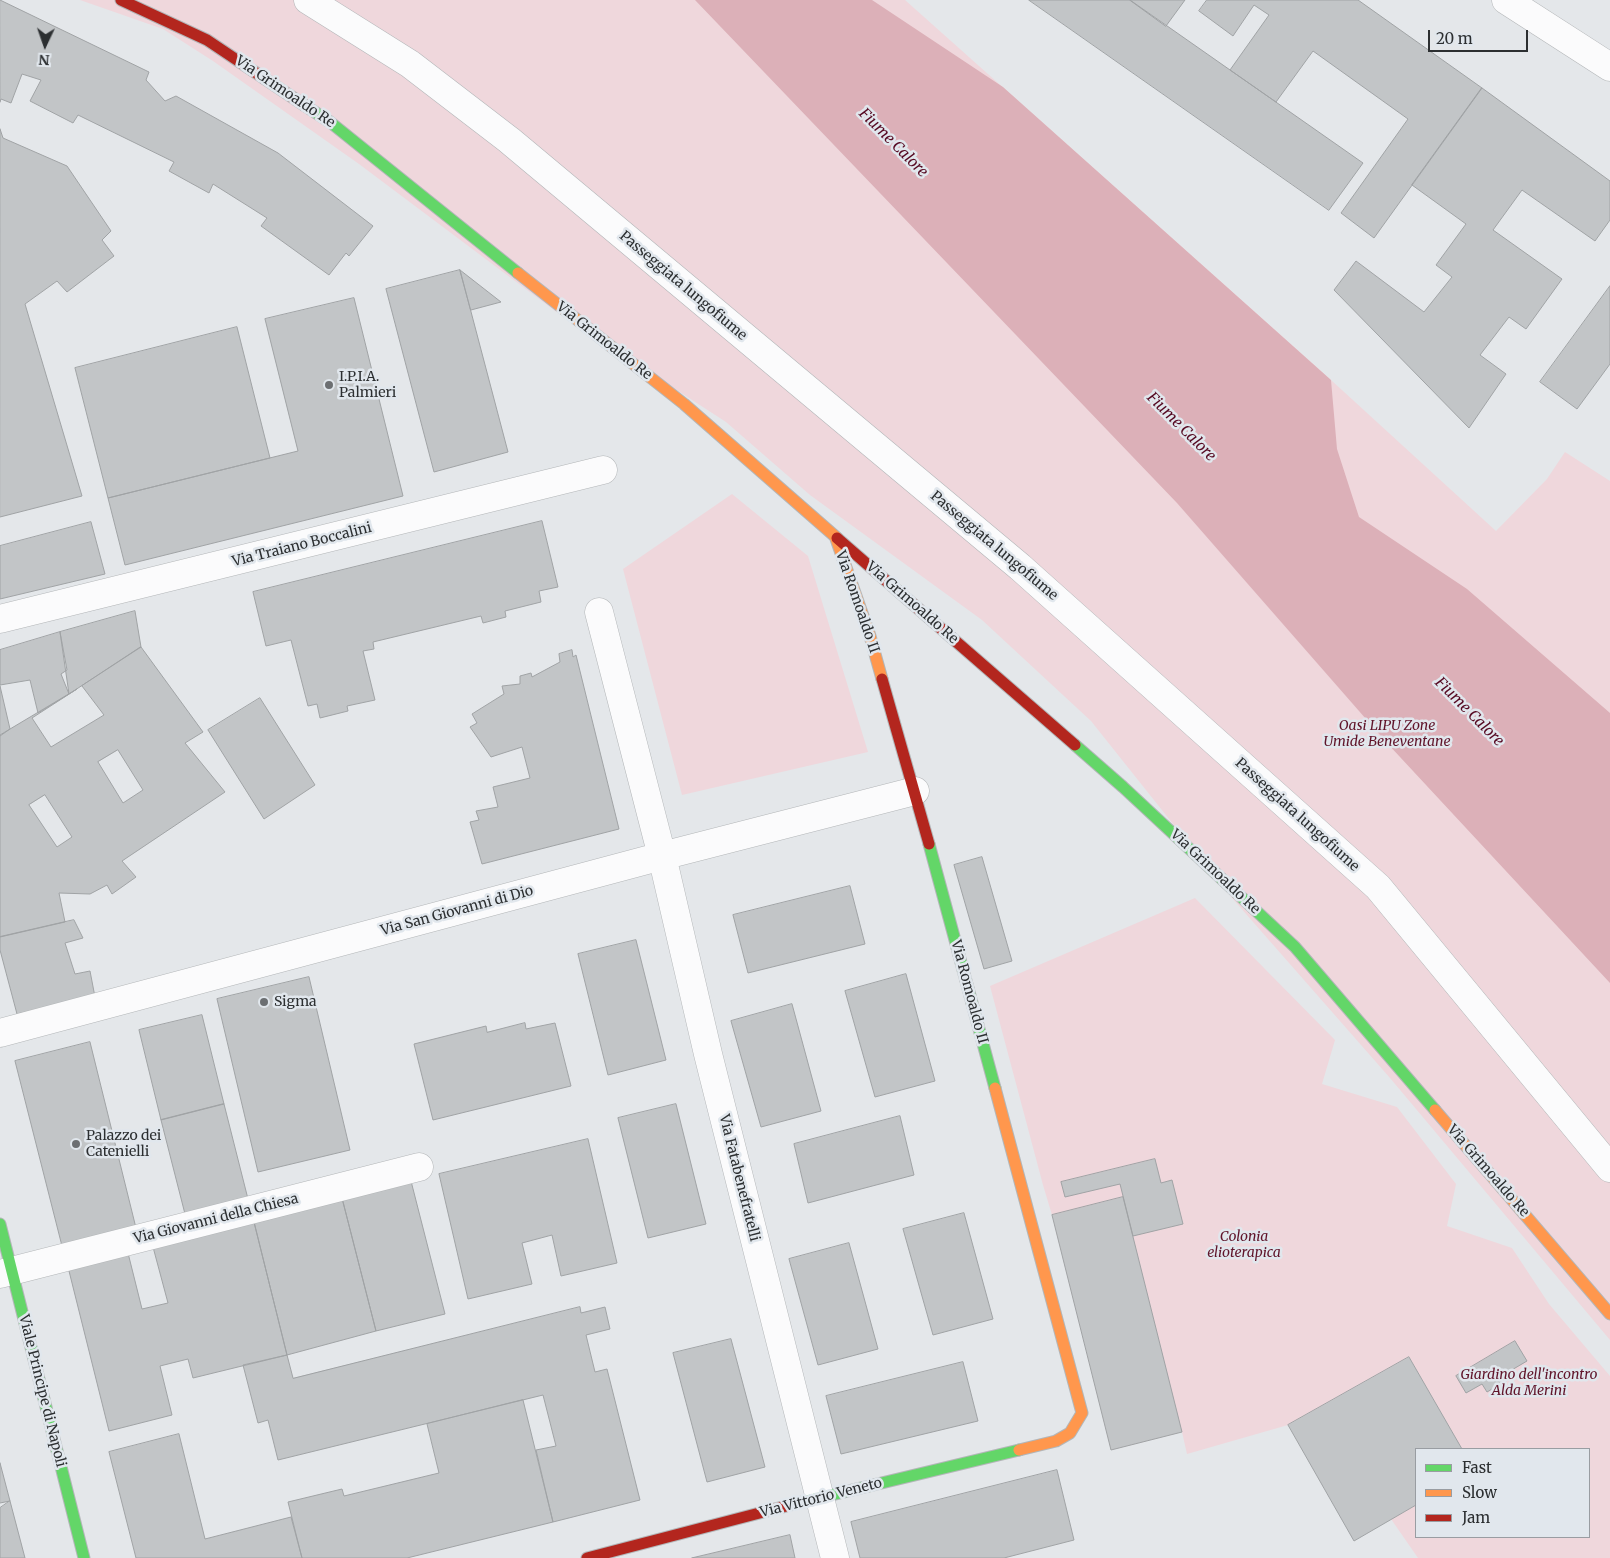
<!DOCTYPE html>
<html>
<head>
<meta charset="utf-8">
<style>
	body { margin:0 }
	#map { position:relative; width:1610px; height:1558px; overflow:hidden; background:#e4e7ea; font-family:Merriweather,serif }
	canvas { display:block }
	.legend { position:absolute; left:1415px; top:1448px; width:175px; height:90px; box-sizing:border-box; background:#e1e7ed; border:1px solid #999da2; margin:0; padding:6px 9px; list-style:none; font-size:15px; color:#2c2f31 }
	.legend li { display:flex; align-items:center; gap:10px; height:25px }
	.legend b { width:25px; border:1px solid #999da2 }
	.north { position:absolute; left:20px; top:20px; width:50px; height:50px; -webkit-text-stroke:4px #e1e7ed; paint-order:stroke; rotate:183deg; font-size:14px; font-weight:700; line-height:20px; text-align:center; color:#2c2f31 }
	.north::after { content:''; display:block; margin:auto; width:18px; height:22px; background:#2c2f31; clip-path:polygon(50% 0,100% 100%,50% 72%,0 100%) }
	.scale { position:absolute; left:1428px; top:30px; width:100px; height:22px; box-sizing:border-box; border:2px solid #2c2f31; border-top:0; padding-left:6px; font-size:15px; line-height:18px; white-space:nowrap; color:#2c2f31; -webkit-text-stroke:4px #e1e7ed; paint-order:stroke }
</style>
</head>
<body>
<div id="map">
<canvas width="1610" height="1558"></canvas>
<ul class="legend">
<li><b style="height:6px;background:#63d668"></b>Fast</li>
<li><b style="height:6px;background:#ff974d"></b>Slow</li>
<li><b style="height:6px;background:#b3261e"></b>Jam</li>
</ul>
<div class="north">N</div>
<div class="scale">20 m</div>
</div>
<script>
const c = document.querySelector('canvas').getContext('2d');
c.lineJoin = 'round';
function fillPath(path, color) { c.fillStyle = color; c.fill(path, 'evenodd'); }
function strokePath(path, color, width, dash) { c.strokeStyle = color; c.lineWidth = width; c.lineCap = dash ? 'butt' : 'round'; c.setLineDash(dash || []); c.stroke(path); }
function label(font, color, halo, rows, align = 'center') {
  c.font = font + ' Merriweather,serif'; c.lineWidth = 5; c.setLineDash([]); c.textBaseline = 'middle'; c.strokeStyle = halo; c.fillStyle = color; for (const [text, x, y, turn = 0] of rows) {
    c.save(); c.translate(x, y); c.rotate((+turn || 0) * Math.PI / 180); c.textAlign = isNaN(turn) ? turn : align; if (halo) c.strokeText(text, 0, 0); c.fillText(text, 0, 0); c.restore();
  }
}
const green = new Path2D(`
	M80,0h825l426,380 165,151 51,-52 18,-27 45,29v859l-220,-262 -158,-180 -141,-177 -109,-101 -172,-125 -84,-73 -171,-111 -196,-147 -146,-103 -50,-32z
	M732,494l76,62 60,196 -186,43 -59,-226z
	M1195,898l140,142 -13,44 75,23 59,77 -9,42 65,22 37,56 61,72v182h-192l-27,-39 25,-14v32h173v-88h-127l-53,-92 -121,68 -101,29 -5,-22 -71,18 -59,-235 -9,-30 -53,-199z`);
const water = new Path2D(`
	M695,0h177l131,87 328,293 6,69 22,68 108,72 143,124v270l-223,-240 -210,-240z`);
const building = new Path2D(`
	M0,0l149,72 -3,8 19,21 11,-5 102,57 95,73 -24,30 -3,-3 -17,22 -68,-49 6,-8 -54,-34 -4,9 -40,-22 5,-9 -96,-47 -5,8 -43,-22 11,-21 -19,-6 -11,29 -10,-4 -1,3z
	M1029,0h101l233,163 -34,47z
	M1130,0h55l-19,26z
	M1207,0h151l124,88 -108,150 -33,-25 67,-94 -95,-68 -37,51 -46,-32 39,-55 -15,-10 -21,31 -34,-25z
	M1482,88l128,93v39l-15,21 -73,-51 -29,40 69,49 -36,50 -17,-12 -29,38 26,19 -37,54 -135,-138 22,-29 68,51 28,-35 -16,-12 30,-41 -54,-39z
	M0,129l3,9 64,28 44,65 -9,9 12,16 -47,36 -10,-11 -32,23 57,192 -82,21z
	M460,270l48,182 -74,20 -48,-183z
	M460,270l41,32 -30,8z
	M1610,286v78l-33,45 -37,-27z
	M354,298l49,198 -278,69 -17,-67 190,-47 -33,-132z
	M237,327l33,131 -162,40 -33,-130z
	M542,521l16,66 -19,4 2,11 -36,9 1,6 -23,6 -2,-7 -108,26 1,7 -11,2 12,49 -28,6 1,5 -28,7 -3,-14 -9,2 -17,-66 -25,6 -13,-54z
	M91,522l14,52 -105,25v-53z
	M135,611l6,36 -72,47 -9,-62z
	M60,632l7,38 -6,4 8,20 -31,19 -8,-33 -30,5v-35z
	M141,647l62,85 -18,11 40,49 -103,69 14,16 -24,17 -5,-9 -17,9 -31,-1 6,29 -65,15v-202l77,-46 -45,29 19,29 53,-32 -22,-29zM118,750l25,40 -20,13 -25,-41zM45,795l27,42 -15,10 -28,-42z
	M572,650l1,7 3,-2 43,174 -137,35 -12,-42 9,-2 -3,-9 22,-4 -5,-20 37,-9 -8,-31 -31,10 -21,-30 7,-4 -5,-9 32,-20 -2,-8 18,-2v-8l11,-3 1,4 28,-15 -1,-8z
	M0,686l10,43 -10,7z
	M260,698l55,87 -51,34 -56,-89z
	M982,857l30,104 -28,8 -30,-104z
	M850,886l15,58 -117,29 -15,-58z
	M74,920l9,18 -18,5 10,31 15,-3 5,26 -78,17 -17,-64v-13z
	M636,940l30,120 -58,15 -30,-121z
	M906,974l29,107 -60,16 -30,-106z
	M309,977l41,173 -92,22 -41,-173z
	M792,1004l29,107 -60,16 -30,-106z
	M202,1015l22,89 -63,16 -22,-90z
	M525,1023l1,6 29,-6 16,63 -138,34 -19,-76 72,-18 1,6z
	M90,1042l46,186 -74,18 -47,-185z
	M224,1104l24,95 -63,15 -24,-94z
	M676,1104l30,120 -58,14 -30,-120z
	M900,1116l14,59 -106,28 -14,-59z
	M588,1139l29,124 -56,13 -9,-41 -30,8 10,41 -64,15 -29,-125z
	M1155,1159l6,24 11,-3 11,44 -50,12 -13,-52 -55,13 -4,-15z
	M411,1181l34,133 -69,17 -34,-133z
	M1123,1197l59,235 -71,18 -59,-235z
	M342,1198l34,133 -89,24 -33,-133z
	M964,1213l29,106 -60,16 -30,-106z
	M254,1222l33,133 -94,23 -5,-19 -28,7 12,49 -63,16 -41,-164 60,-14 14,56 26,-6 -15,-56z
	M849,1243l29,106 -60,16 -29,-106z
	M580,1307l1,6 24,-6 5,22 -24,6 9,37 12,-3 33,131 -87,22 -17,-72 20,-4 -13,-51 -265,65 -10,-40 -10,3 -15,-58 44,-10 6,23z
	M731,1339l34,128 -58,15 -34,-129z
	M1515,1341l12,20 -17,10 3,6 -26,15 -5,-8 -16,9 -10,-17z
	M1409,1357l53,92h-46v56l-62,36 -66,-116z
	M963,1362l15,59 -137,33 -15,-58z
	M523,1400l30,122 -146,36h-105l-14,-56 54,-13 2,7 95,-23 -12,-49z
	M179,1434l26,105 86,-22 11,41h-166l-27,-106z
	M0,1463l10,38 -10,2z
	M1057,1470l17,70 -70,18h-144l-9,-36z
	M10,1501l15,57h-25v-50z
	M790,1535l5,23h-103z`);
const street = new Path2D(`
	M308,0l102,64 99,76 511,427 358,320 232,281
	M1506,0l104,67
	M599,612l63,244 46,198 127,504
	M0,619l603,-149
	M0,1033l662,-177 253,-65
	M0,1274l419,-107`);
const fast = new Path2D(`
	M304,105l26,17 188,151
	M1075,745l48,42 172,160 140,163
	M929,844l66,244
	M0,1224l84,334
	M794,1504l225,-54`);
const slow = new Path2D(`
	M518,273l166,131 153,134
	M835,536l35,100 12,43
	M995,1088l87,325 -12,20 -14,8 -37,9
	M1435,1110l175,204`);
const jam = new Path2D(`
	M121,0l86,40 97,65
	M837,538l238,207
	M882,679l47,165
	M587,1558l207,-54`);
const markers = [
	[329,385,5,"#6c6f72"],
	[264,1002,5,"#6c6f72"],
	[76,1144,5,"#6c6f72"]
];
const streetNames = [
	["Via Grimoaldo Re",285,92,34],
	["Passeggiata lungofiume",683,286,40],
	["Via Grimoaldo Re",604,341,38],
	["Via Traiano Boccalini",302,545,-14],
	["Passeggiata lungofiume",994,546,40],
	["Via Romoaldo II",857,602,71],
	["Via Grimoaldo Re",912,603,41],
	["Passeggiata lungofiume",1297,815,42],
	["Via Grimoaldo Re",1215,872,43],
	["Via San Giovanni di Dio",457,911,-15],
	["Via Romoaldo II",969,992,75],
	["Via Grimoaldo Re",1488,1171,49],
	["Via Fatabenefratelli",739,1178,76],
	["Via Giovanni della Chiesa",216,1219,-14],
	["Viale Principe di Napoli",42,1391,76],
	["Via Vittorio Veneto",821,1498,-14]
];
const poiNames = [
	["I.P.I.A.",339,377],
	["Palmieri",339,393],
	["Sigma",274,1002],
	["Palazzo dei",86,1136],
	["Catenielli",86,1152]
];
const parkNames = [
	["Oasi LIPU Zone",1387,726],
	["Umide Beneventane",1387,742],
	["Colonia",1244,1237],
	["elioterapica",1244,1253],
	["Giardino dell'incontro",1529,1375],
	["Alda Merini",1529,1391]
];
const waterNames = [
	["Fiume Calore",893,143,45],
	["Fiume Calore",1181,427,45],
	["Fiume Calore",1469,712,45]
];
fillPath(green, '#efd7dc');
fillPath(water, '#dcb0b8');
fillPath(building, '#c2c5c7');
strokePath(building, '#a0a3a5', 1);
strokePath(street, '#b3b6b8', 29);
strokePath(fast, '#b3b6b8', 13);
strokePath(slow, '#b3b6b8', 13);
strokePath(jam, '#b3b6b8', 13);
strokePath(street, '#fbfbfc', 28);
strokePath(fast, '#63d668', 11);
strokePath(slow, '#ff974d', 11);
strokePath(jam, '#b3261e', 11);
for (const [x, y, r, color] of markers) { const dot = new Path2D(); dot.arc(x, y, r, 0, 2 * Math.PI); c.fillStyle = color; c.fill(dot); strokePath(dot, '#e1e7ed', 2); }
label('14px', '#2c2f31', '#e1e7ed', streetNames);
label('14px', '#2c2f31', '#e1e7ed', poiNames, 'left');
label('italic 14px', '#60142a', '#e1e7ed', parkNames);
label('italic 15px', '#560922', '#e1e7ed', waterNames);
</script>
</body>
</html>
